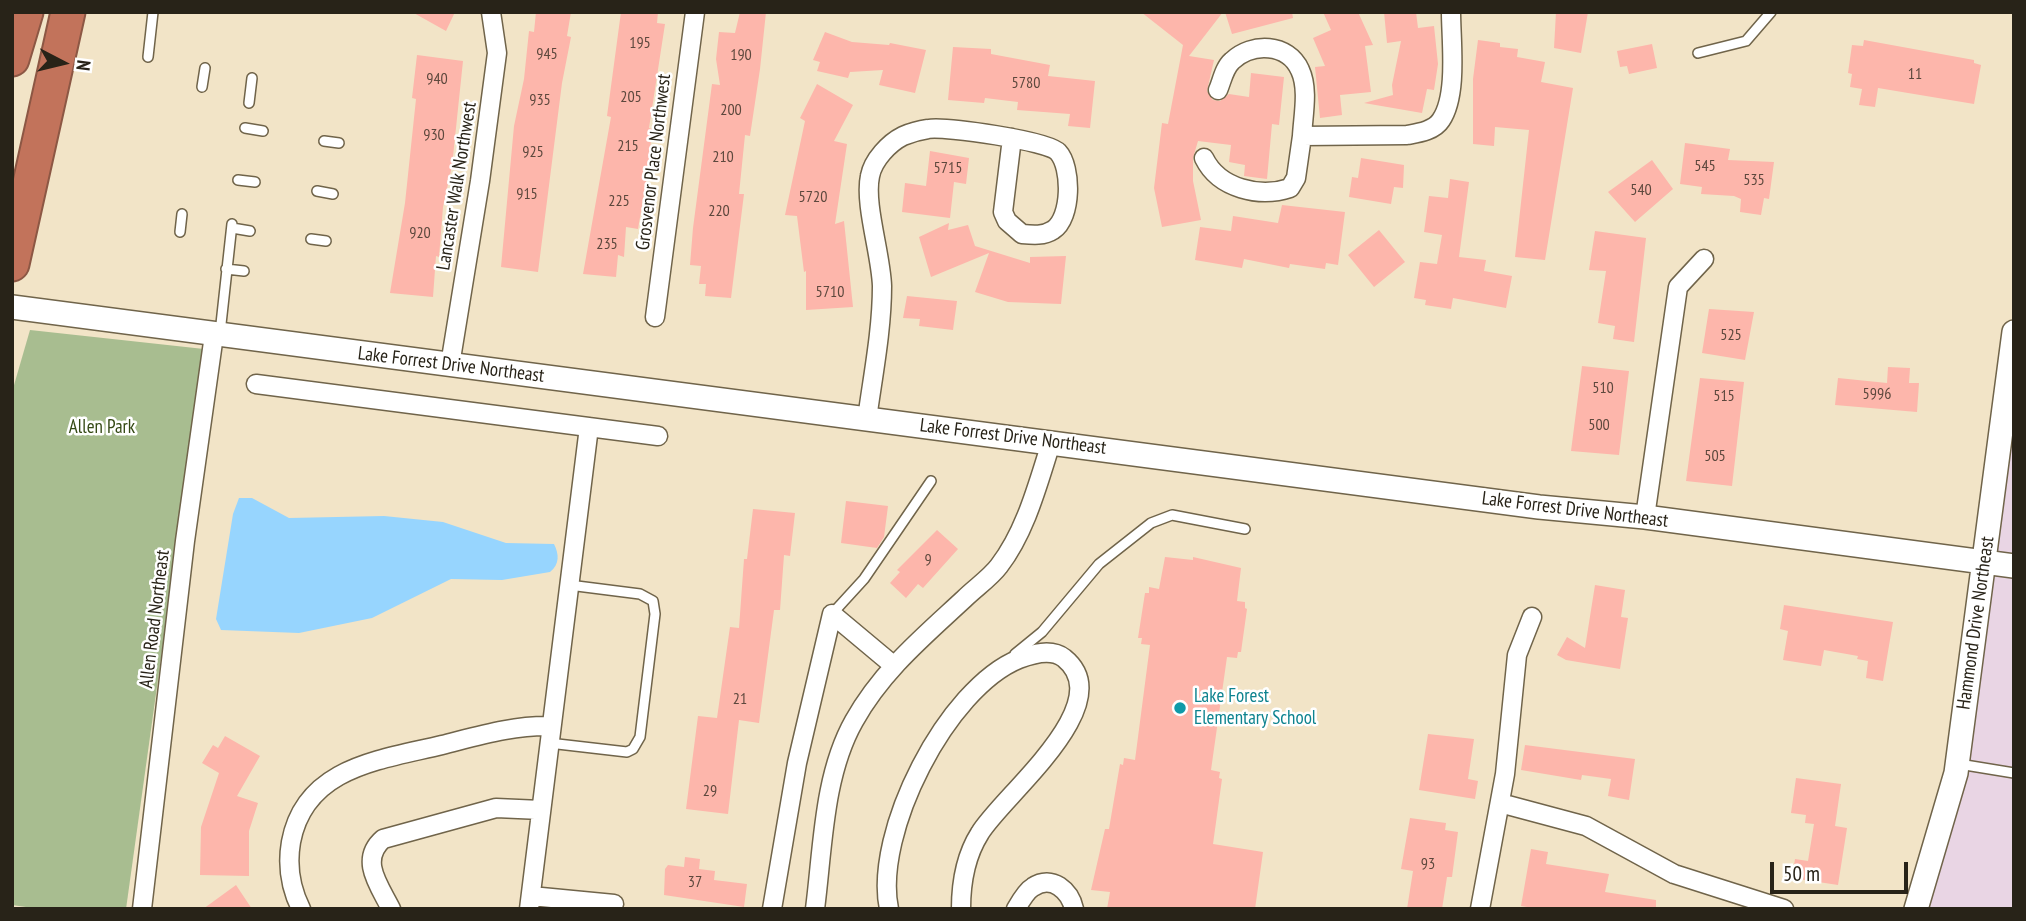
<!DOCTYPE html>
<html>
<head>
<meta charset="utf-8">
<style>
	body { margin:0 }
	#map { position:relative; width:2026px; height:921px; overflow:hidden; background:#f2e4c7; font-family:"PT Sans Narrow",sans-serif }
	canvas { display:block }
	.frame { position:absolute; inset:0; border:14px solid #282318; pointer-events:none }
	.north { position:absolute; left:28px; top:28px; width:70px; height:70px; -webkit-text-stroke:5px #fff; paint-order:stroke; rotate:97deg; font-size:19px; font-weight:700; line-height:28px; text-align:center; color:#282318 }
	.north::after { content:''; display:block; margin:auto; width:24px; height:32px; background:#282318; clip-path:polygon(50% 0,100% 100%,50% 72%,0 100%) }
	.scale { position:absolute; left:1770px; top:862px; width:138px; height:32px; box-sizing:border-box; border:4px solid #282318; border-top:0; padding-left:9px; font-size:21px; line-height:24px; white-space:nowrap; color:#282318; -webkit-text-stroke:5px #fff; paint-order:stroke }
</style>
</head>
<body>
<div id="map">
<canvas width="2026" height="921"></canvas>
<div class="frame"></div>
<div class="north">N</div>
<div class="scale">50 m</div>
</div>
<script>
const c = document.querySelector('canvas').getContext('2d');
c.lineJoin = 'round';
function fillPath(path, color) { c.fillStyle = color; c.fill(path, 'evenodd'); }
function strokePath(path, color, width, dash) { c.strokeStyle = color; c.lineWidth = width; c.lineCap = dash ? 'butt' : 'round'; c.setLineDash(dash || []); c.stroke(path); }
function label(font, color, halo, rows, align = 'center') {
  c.font = font + ' "PT Sans Narrow",sans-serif'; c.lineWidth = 5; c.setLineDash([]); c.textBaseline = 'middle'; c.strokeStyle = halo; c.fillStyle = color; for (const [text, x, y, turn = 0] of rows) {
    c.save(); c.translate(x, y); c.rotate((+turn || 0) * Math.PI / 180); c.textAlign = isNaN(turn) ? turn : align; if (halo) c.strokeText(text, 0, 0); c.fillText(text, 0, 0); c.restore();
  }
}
const commercial = new Path2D(`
	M2014,342v567h-96l51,-198z`);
const green = new Path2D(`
	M30,330l174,19 -78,560h-86l-28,-4v-513z`);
const water = new Path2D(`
	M239,498h13l37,20 95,-2 59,6 63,21 48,1c5,10 6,20 -4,28l-48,8 -51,-1 -79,39 -73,15 -78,-3 -5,-11 17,-105z`);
const building = new Path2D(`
	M412,12h43l-9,19z
	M536,12h35l-4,24 4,1 -9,46 -24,189 -37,-5 13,-141 10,-47 5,-48 5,1z
	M621,12h37l-1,11 8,1 -16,104 3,1 -4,42 -10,58 -12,-2 -2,30 -6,-2 -2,22 -33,-3 28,-157 -4,-1z
	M740,12h26l-6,57 -10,67 -5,-1 -6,59h5l-13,104 -26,-2 1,-12h-7l2,-18 -11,-1 3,-37 19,-144 8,1 -4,-26 3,-27 16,1z
	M1141,12h82l-34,44 25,4 -7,31 6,9 7,1 9,-7 20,3 2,-24 33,4 -5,48 -7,-1 -5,55 -23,-3 1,-11 -16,-3 2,-17 -33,-4 -5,17v23l8,39 -39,7 -8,-39 8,-65 6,1 15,-79z
	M1225,12h67l1,6 -61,16z
	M1323,12h35l15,33 -8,1 6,46 -31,3 2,20 -22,3 -5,-51 10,-1 -12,-28 18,-8z
	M1384,12h32l2,16 16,-2 4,38 -4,26 -7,-1 -5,24 -58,-10 29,-8 -1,-10 9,-44 -14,2z
	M1556,12h32l-7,41 -27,-5z
	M825,32l27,10 37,3 1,-2 36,7 -11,43 -36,-8 4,-15 -33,2 -2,6 -31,-7 3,-9 -7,-2z
	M1478,40l22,3v4l18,2 -1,8 28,5 -4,20 32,6 -28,172 -30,-3 14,-127 -34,-3 -1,19 -21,-2v-65z
	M1864,40l110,20v3l7,2 -7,39 -96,-16 -3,19 -16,-2 3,-16 -12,-2 2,-13 -4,-1 4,-28 11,1z
	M1652,44l5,24 -28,6 -2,-8 -7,1 -3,-16z
	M953,47l38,2v5l59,11 -2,11 47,5 -5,47 -22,-2 2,-12 -53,-4 1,-8 -33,-4 -1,5 -36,-3z
	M417,55l46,6 -11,105 -9,41 -4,50 -3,-1 -3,41 -43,-4 15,-90 11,-104 -4,-1z
	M817,84l36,21 -19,36 13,3 -12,80 9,-3 9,86 -47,3v-39l-2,1 -7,-56 -12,-1 20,-94 -5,-3z
	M1685,143l45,6 -2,11 46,2 -5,37 -5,-1 -3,17 -21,-3 1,-13 -7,-3 -33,-2 1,-7 -22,-3z
	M930,151l39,7 -3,26 -12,-2 -4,36 -48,-6 3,-29 21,3z
	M1361,158l43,7 -1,23 -9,-1 -3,17 -42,-7 3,-20 6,1z
	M1652,160l21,29 -38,33 -27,-30z
	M1450,179l19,3 -10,75 27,3 -2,11 28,5 -6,32 -53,-10 -2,11 -26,-4 1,-5 -12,-2 6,-36 17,2 5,-29 -18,-3 5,-36 19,2z
	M1282,205l63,7 -7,53 -12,-2 -1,6 -35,-5 -1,4 -45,-9 -2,9 -47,-8 5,-33 31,4 2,-15 45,7z
	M949,223l-1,7 20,-5 7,21 55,17v-6l36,-1 -5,48 -53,-2 -33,-10 14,-39 -58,24 -12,-40z
	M1379,230l26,32 -31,25 -26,-32z
	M1595,231l51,7 -12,104 -21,-3 2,-13 -17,-3 8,-52 -17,-1z
	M907,296l50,5 -4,29 -34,-4 1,-7 -17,-1z
	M1709,309l45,3 -9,48 -43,-7z
	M1582,366l47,5 -10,84 -48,-4z
	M1888,367l22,1 -1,15h10l-2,29 -82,-7 3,-27 49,5z
	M1700,378l44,4 -12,104 -46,-5z
	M846,501l42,5 -4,31 -7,11 -36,-5z
	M753,509l42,4 -5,43 -6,-1 -4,55h-6l-15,113 -20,-3 -11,94 -42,-5 12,-93 19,2 13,-91 9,1 5,-69h3z
	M937,530l21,19 -35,39 -5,-4 -12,14 -16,-15 10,-11 -3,-2z
	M1165,557l28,3v-3l48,11 -4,33 8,1v6l2,1 -6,43h-3l-1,6 -10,-1 -16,113 9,2 -1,6 3,1 -9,65 50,8 -8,57h-148l3,-17 -19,-2 14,-61h4l11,-65 3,1 1,-7 11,2 15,-115 -9,-1 1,-6h-4l7,-45h4v-6l10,2z
	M1595,585l30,5 -4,27 7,1 -8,51 -54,-9 -9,-5 10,-18 18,11z
	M1784,605l109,17 -10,59 -17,-3 2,-17 -11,-2 1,-3 -34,-6 -3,16 -38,-6 5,-29 -8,-2z
	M1428,734l46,5 -6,40 10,2 -3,18 -56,-9z
	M225,736l35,20 -23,40 21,7 -9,28v45l-49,-1 1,-48 18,-54 -17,-10 11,-18 5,3z
	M1525,745l110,14 -6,41 -21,-4 3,-17 -29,-4 -1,5 -60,-10z
	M1796,778l45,6 -6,42 12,2 -9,57 -46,-7 3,-19 13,2 6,-37 -9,-1 1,-8 -15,-2z
	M1410,818l36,5 -1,7 13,2 -6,45h-5l-5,32h-35l6,-38 -12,-2z
	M1531,849l17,3 -2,12 63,10 -4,18 51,8v9h-117l-18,-3z
	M685,857l15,2 -1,10 16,2 -1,9 33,4 -3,23 -80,-12 1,-26 3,-4 16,2z
	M236,885l16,24h-49z`);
const service = new Path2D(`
	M1698,53l48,-12 25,-29
	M148,57l5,-45
	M202,87l3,-19
	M249,103l3,-25
	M245,128l18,3
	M324,141l15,2
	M238,180l17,2
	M317,191l16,3
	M232,228l18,3
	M180,232l2,-18
	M311,239l15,2
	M226,269l18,2
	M220,333l12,-109
	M832,614l32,-35 67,-98
	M1015,654l27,-22 57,-68 52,-41 21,-8 73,14
	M549,743l78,9 6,-3 7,-12 15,-123 -2,-13 -13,-7 -71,-9
	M1959,764l55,9`);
const minor = new Path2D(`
	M1218,90c4,-9 6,-22 14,-29 20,-19 56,-18 68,9 9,19 3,46 2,66
	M1204,158c15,31 56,40 86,30l6,-10 6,-42 105,-1c11,-2 27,-4 34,-15 17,-25 10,-79 10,-108
	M655,317l40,-305
	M450,365l30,-184 17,-128 -6,-41
	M256,384l402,52
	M867,419c6,-44 15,-89 15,-133 -1,-32 -18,-82 -12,-110 3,-16 19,-33 33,-40 7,-3 18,-6 25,-7 17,-3 121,12 130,23 14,15 14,66 -5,78 -9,6 -20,5 -31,4l-15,-13 -4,-9 9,-74
	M1645,517l33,-230 26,-28
	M1500,803l86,23 88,48 110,35
	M531,896l83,8
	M142,909l43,-368 29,-206
	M301,909c-11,-22 -14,-44 -10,-67 14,-75 89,-82 151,-97 36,-9 72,-20 109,-19
	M391,909c-12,-24 -32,-49 -8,-70l113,-31 45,2
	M529,909l60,-482
	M772,909l25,-146 35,-149 61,51
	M815,909c8,-61 8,-133 39,-188 28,-50 69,-84 110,-122 11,-11 26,-21 35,-33 27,-35 39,-83 52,-123
	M889,909c-16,-76 58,-221 130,-250 13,-5 32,-11 45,-1 57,46 -62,138 -84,175 -14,22 -19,50 -19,76
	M1016,909c4,-7 10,-18 17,-22 19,-13 37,4 41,22
	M1480,909l25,-135 12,-119 15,-38`);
const tertiary = new Path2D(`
	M12,307l1527,200 106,10 369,49
	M1916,909l40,-136 58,-441`);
const motorway = new Path2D(`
	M12,59l14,-47
	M12,264l56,-252`);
const markers = [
	[1180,708,7,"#0f9aa8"]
];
const numberNames = [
	["195",640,43],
	["945",547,54],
	["190",741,55],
	["11",1915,74],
	["940",437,79],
	["5780",1026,83],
	["205",631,97],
	["935",540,100],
	["200",731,110],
	["930",434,135],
	["215",628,146],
	["925",533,152],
	["210",723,157],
	["545",1705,166],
	["5715",948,168],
	["535",1754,180],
	["540",1641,190],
	["915",527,194],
	["5720",813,197],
	["225",619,201],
	["220",719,211],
	["920",420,233],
	["235",607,244],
	["5710",830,292],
	["525",1731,335],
	["510",1603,388],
	["5996",1877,394],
	["515",1724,396],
	["500",1599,425],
	["505",1715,456],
	["9",928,560],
	["21",740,699],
	["29",710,791],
	["93",1428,864],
	["37",695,882]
];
const streetNames = [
	["Grosvenor Place Northwest",654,162,-83],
	["Lancaster Walk Northwest",457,186,-81],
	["Lake Forrest Drive Northeast",451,365,7],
	["Lake Forrest Drive Northeast",1013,437,7],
	["Lake Forrest Drive Northeast",1575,510,7],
	["Allen Road Northeast",155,619,-83],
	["Hammond Drive Northeast",1976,623,-82]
];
const parkNames = [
	["Allen Park",102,428]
];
const cultureNames = [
	["Lake Forest",1194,697],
	["Elementary School",1194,719]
];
fillPath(commercial, '#e9d5e4');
fillPath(green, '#a8bd90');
fillPath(water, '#97d5fe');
fillPath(building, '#fdb6ab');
strokePath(service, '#70644a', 12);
strokePath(minor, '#70644a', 21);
strokePath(tertiary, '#70644a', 26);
strokePath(motorway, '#8c5744', 37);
strokePath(service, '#fff', 9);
strokePath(minor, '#fff', 18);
strokePath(tertiary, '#fff', 23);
strokePath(motorway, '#c2735b', 33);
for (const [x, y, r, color] of markers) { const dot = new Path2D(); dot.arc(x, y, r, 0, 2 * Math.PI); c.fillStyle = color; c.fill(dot); strokePath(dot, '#fff', 2.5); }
label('16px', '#5d483d', null, numberNames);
label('19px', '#282318', '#fff', streetNames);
label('19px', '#354a15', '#fff', parkNames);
label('19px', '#0d838f', '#fff', cultureNames, 'left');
</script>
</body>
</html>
